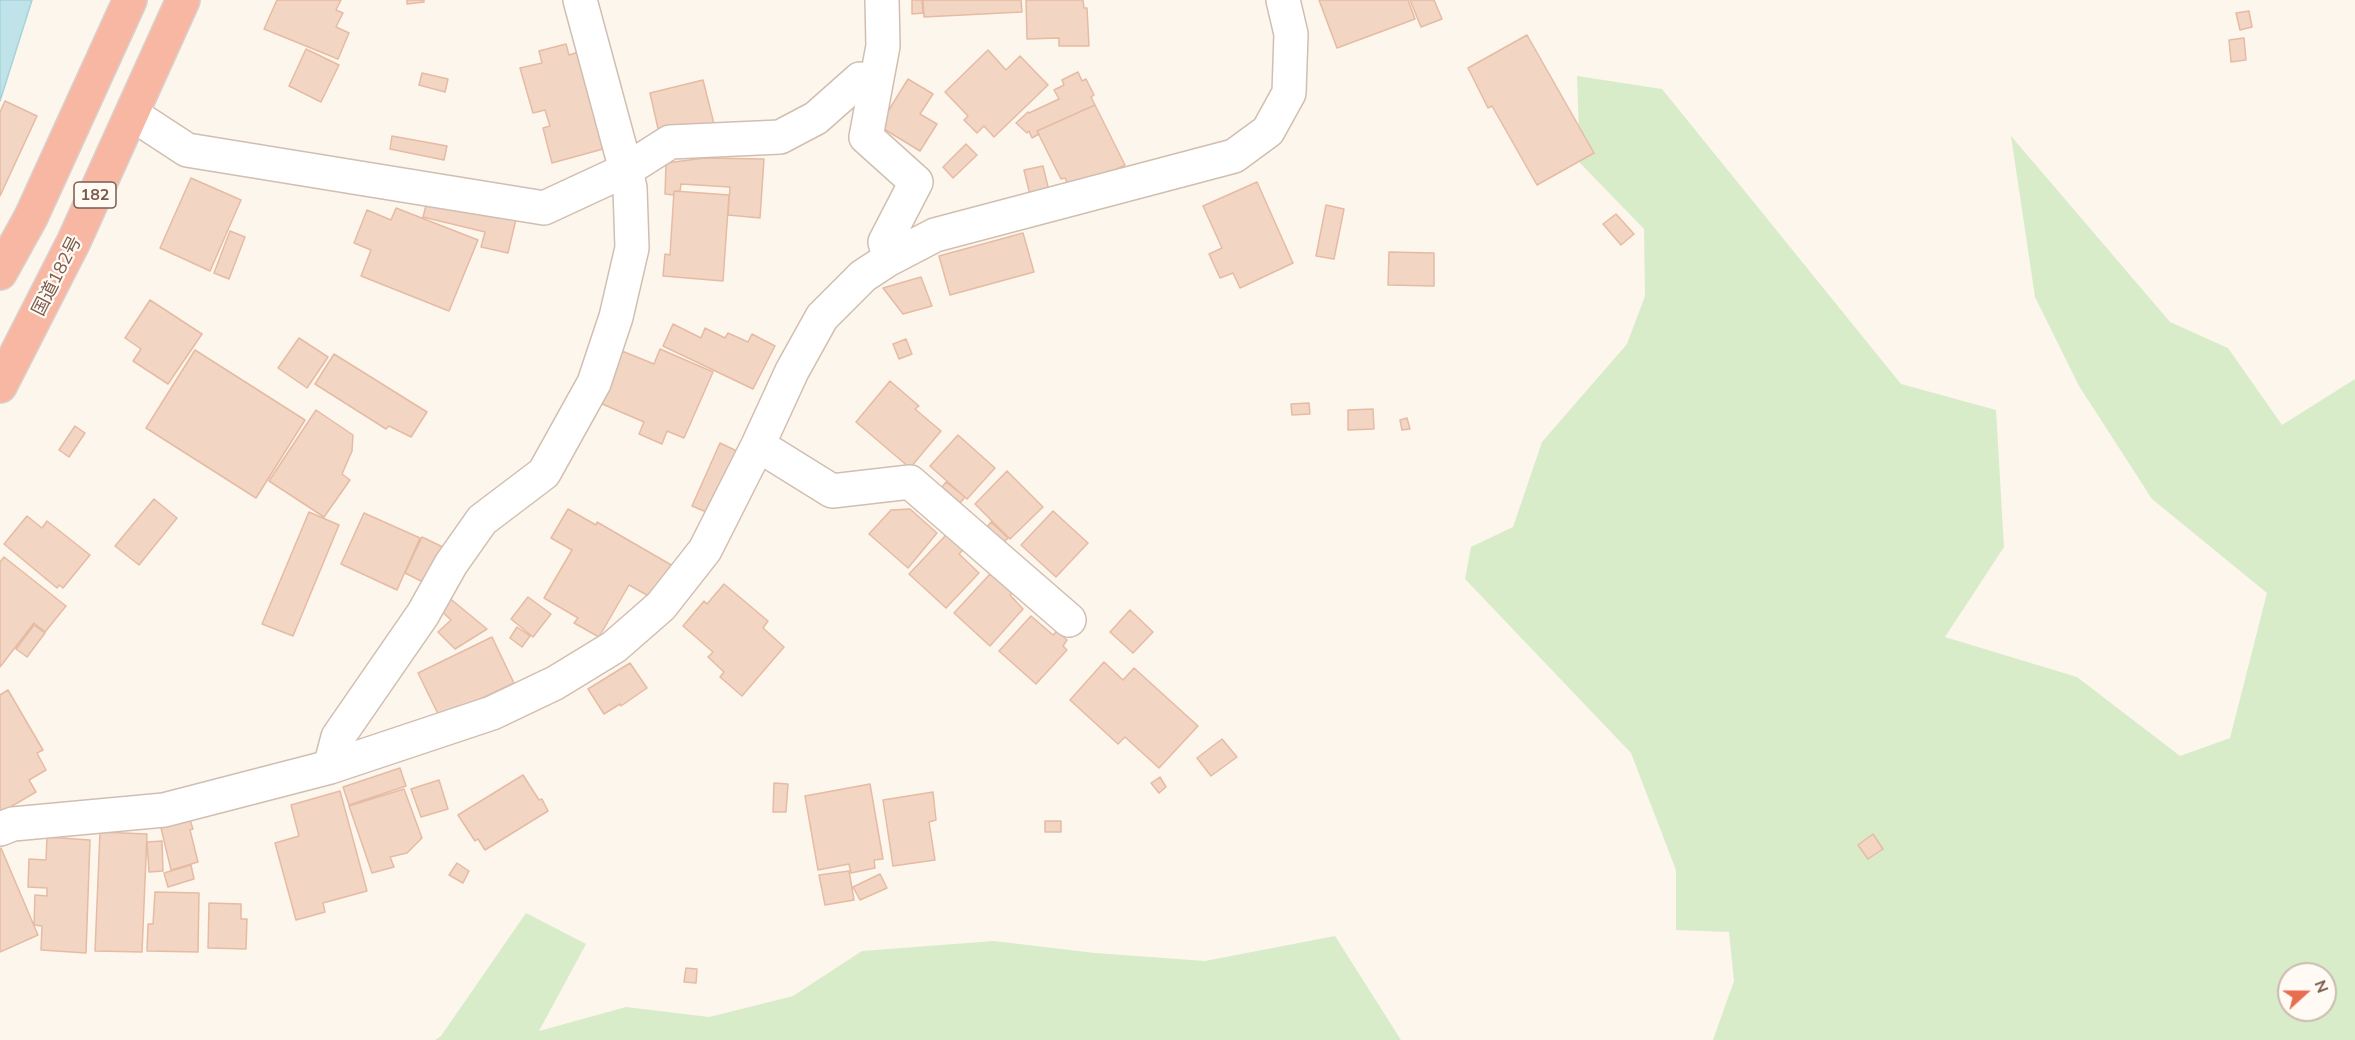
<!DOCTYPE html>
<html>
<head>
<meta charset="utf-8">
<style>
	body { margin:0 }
	#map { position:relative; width:2355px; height:1040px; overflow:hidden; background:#fdf6ec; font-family:Mulish,sans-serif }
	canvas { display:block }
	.north { position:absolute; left:2277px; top:962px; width:60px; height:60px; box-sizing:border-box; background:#fffaf3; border:2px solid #cabbb1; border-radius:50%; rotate:69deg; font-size:16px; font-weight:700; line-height:24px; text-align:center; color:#7a5c4d }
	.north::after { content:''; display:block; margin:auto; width:21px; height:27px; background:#e76f51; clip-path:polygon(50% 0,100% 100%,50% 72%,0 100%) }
</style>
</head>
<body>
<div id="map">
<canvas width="2355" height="1040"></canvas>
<div class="north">N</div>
</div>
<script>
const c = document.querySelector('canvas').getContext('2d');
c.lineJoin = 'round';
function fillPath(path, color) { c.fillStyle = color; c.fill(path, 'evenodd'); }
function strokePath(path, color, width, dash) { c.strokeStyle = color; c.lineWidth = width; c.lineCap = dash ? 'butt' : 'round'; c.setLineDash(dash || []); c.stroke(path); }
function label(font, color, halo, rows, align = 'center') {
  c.font = font + ' Mulish,"Noto Sans JP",sans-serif'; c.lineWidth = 4.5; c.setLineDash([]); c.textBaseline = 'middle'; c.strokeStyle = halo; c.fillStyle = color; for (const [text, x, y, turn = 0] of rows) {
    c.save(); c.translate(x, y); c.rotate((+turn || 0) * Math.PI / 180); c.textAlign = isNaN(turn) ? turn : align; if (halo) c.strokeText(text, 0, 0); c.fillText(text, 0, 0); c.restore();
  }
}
const green = new Path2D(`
	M1577,76l85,13 239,295 95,26 8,137 -59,90 132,40 103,79 50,-18 37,-145 -115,-94 -73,-113 -44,-89 -24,-161 159,186 58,26 54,77 73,-46v661h-642l21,-59 -5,-49 -53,-2v-60l-45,-117 -166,-174 6,-32 42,-20 29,-85 85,-98 18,-48 -1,-67 -64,-66zM2289,974h36v36h-36z
	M526,913l60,31 -47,87 87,-24 83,10 84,-21 69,-45 132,-10 101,12 110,8 130,-25 66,104h-966l6,-4z`);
const water = new Path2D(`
	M0,0h32l-32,101z`);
const building = new Path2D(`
	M277,0h64l-5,10 7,3 -7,14 13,6 -11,26 -74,-30z
	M407,0h17v2l-17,2z
	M912,0h10l1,13 -11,1z
	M923,0h98l1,12 -98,5z
	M1026,0h57l1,8h3l2,38h-30v-8l-32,1z
	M1319,0h89l7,19 -78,29z
	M1410,0h24l8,19 -21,8z
	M2249,11l3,16 -12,3 -4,-17z
	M1527,35l67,118 -57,32 -45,-79 -4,2 -20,-40z
	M2244,38l2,22 -15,2 -2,-22z
	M566,44l3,11 9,-3 25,97 -51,14 -9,-35 7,-2 -5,-16 -12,3 -13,-45 22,-5 -3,-12z
	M306,49l33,16 -18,37 -32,-16z
	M988,50l18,20 14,-14 28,29 -54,52 -10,-11 -7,7 -13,-13 4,-4 -23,-24z
	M1078,72l4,9 4,-2 8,16 -3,2 4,8 -58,26 2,3 -7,4 -3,-7 -2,2 -11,-10 12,-11 1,1 30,-14 -5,-9 10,-5 -2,-5z
	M422,73l26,6 -3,13 -26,-7z
	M908,79l25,15 -13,20 17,10 -17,27 -41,-25z
	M703,80l12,48 -54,14 -11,-49z
	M5,101l32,15 -37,80v-84z
	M1095,105l30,60 -54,26 -6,-13 -4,1 -24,-48z
	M392,136l55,10 -3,14 -54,-11z
	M966,144l11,11 -24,23 -10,-11z
	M705,158l59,1 -4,59 -32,-3 2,-28 -49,-3 -1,7h-6v4l-9,-1 1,-31z
	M1043,166l6,25 -19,4 -6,-25z
	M191,178l50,22 -31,71 -50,-23z
	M1257,182l36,81 -53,25 -7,-15 -13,5 -11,-24 13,-6 -19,-42z
	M674,191l55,4 -6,86 -60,-5 2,-22 5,1z
	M428,198l88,21 -8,34 -27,-6 4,-15 -62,-15z
	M1326,205l18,4 -10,50 -18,-3z
	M396,208l82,32 -29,71 -88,-35 10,-26 -17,-7 13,-33 24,10z
	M1616,214l18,20 -13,11 -18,-21z
	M230,231l15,6 -16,42 -15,-6z
	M1023,233l11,39 -84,23 -11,-39z
	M1389,252l45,1v33l-46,-1z
	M921,277l11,29 -29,8 -20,-26z
	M150,300l52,34 -34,50 -35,-23 8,-12 -16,-11z
	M673,324l28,14 4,-10 20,10 3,-5 20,9 4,-8 23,12 -22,43 -90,-43z
	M299,338l29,19 -21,31 -29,-20z
	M906,339l6,15 -13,5 -6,-15z
	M660,349l53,23 -29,66 -17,-7 -5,13 -23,-10 5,-12 -44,-19 22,-52 32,13z
	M195,350l110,70 -49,78 -110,-70z
	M334,354l93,58 -16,25 -22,-11 -3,3 -71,-45z
	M890,381l29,25 -4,3 26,22 -31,37 -54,-46z
	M1309,403l1,11 -18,1 -1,-11z
	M1373,409l1,20 -26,1v-20z
	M316,410l37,25 -1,16 -10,23 8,6 -26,37 -55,-36z
	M1407,418l3,11 -8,1 -2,-10z
	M75,426l10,7 -16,24 -10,-7z
	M958,435l37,33 -28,31 -37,-33z
	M720,443l19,9 -28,62 -19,-8z
	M1007,471l36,36 -33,32 -35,-35z
	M946,482l19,15 -5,6 -18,-16z
	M154,499l23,19 -38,47 -24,-19z
	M568,509l28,16 1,-3 76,44 -19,33 -25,-14 -30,52 -25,-14 4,-5 -34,-20 28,-48 -21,-12z
	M910,509l27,24 -29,35 -39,-34 22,-24z
	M1053,511l35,32 -32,34 -35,-32z
	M309,512l30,13 -46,111 -31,-12z
	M364,513l56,25 -23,52 -56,-26z
	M27,516l15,12 5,-7 43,34 -27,33 -4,-3 -2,3 -53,-44z
	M991,522l17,16 -4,4 -17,-15z
	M946,535l17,15 -4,4 20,19 -33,35 -37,-34z
	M422,537l27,13 -18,36 -26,-13z
	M4,557l62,49 -21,26 -11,-9 -34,44v-105z
	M990,574l22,19 -2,2 13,14 -33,37 -36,-33z
	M724,584l44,37 -5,7 21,19 -42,49 -22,-19 4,-5 -16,-15 5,-5 -30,-26 21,-25 3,3z
	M447,596l40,33 -32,20 -17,-17 13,-12 -13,-12z
	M528,597l23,17 -18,23 -22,-18z
	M1130,610l23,22 -20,21 -23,-21z
	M1031,616l22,19 4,-4 10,9 -4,6 4,4 -31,34 -37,-33z
	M34,625l11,8 -18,24 -11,-8z
	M517,627l13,9 -8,11 -12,-9z
	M492,637l22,46 -74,35 -22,-45z
	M1104,662l19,18 11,-12 64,58 -39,42 -34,-31 -7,7 -48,-44z
	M630,663l17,25 -26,18 -1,-2 -16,10 -16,-25z
	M8,690l35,60 -6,3 9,17 -17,10 7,12 -36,21v-118z
	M1222,739l15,18 -26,19 -14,-18z
	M400,768l6,18 -57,19 -6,-18z
	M523,775l16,25 3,-1 6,12 -63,39 -7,-11 -3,2 -17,-26z
	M1160,777l6,10 -7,6 -8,-10z
	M439,780l9,29 -27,8 -10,-28z
	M774,783l14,1 -2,28h-13z
	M870,784l13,75 -9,1 1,8 -24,5 -2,-9 -31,6 -13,-74z
	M404,789l18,49 -15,15 -17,4 4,10 -22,6 -23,-67z
	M340,791l27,100 -44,12 2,9 -29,8 -21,-77 24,-7 -8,-31z
	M933,792l3,28 -7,2 6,38 -42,6 -10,-66z
	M190,820l3,9 -3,1 8,32 -27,8 -10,-42z
	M1045,821h16v11h-16z
	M100,832l47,2 -5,118 -47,-1z
	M1873,834l10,15 -15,10 -10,-14z
	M47,837l43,3 -4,113 -45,-3 1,-24 -8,-1 1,-30 12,1v-8l-19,-1 1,-28 17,1z
	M162,841l1,30 -14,1 -2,-30z
	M1,848l37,87 -38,17v-103z
	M457,863l12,8 -6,12 -14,-8z
	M191,865l3,14 -26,8 -4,-14z
	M849,871l5,29 -29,5 -6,-30z
	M880,874l7,14 -27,12 -7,-13z
	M155,892l44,1 -1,59 -51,-1 1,-27h5z
	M209,903l32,1v15h6l-1,30 -38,-1z
	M686,968l11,1 -1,14 -12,-1z`);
const street = new Path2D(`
	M882,0l1,46 -17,91 50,45 -31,60 4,17
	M132,114l55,36 357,58 82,-38 -46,-170
	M758,445l74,46 78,-9 159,138
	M330,767l8,-30 85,-123 28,-50 31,-44 62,-47 50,-90 22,-66 16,-69 -2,-60 -4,-18 44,-28 110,-5 36,-19 44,-39 16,2
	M0,829l13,-5 151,-14 166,-43 162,-54 63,-30 59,-36 47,-41 44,-56 53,-105 34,-74 30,-54 41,-41 26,-17 46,-24 299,-79 34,-25 21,-38 2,-59 -8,-34`);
const highway = new Path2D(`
	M0,273l31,-56 99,-217
	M0,386l74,-145 109,-241`);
const shields = [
	[95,195,42]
];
const shieldNames = [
	["182",95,195]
];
const streetNames = [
	["国道182号",57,276,-63]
];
fillPath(green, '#d8ecc9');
fillPath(water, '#bfe3e8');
strokePath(water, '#a5d3da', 1.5);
fillPath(building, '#f3d5c3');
strokePath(building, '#e6bba3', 1.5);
strokePath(street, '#d1beb0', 36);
strokePath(highway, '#dad1cd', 36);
strokePath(street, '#fff', 33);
strokePath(highway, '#f7b7a3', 33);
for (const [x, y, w] of shields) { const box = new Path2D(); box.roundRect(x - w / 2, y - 13, w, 26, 4.5); c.fillStyle = '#fffaf3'; c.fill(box); strokePath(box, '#7a5c4d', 1.5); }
label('bold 16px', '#7a5c4d', null, shieldNames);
label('18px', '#7a5c4d', '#fffaf3', streetNames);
</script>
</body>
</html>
